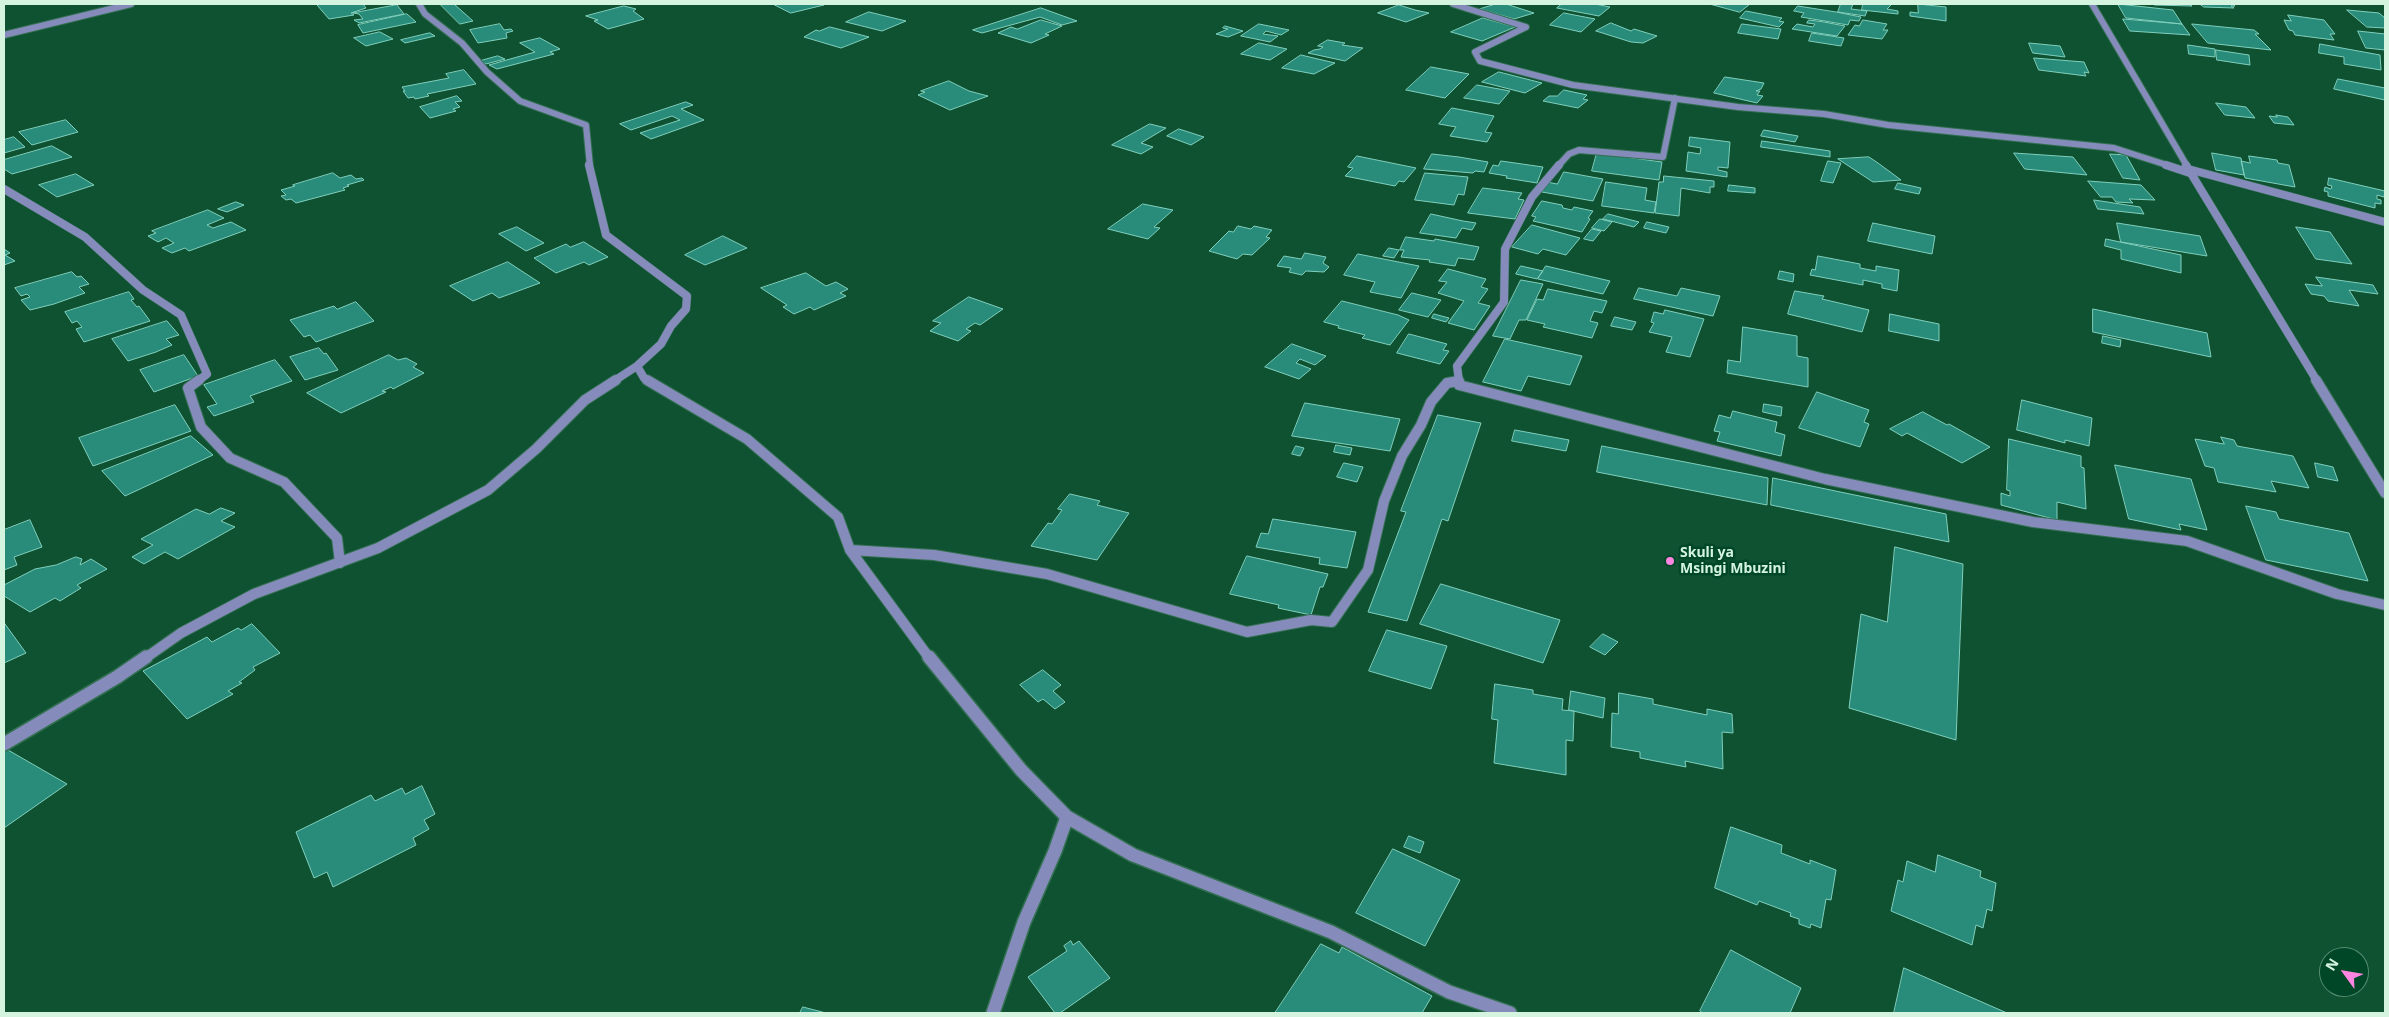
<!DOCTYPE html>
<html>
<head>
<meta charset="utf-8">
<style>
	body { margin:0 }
	#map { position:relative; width:2389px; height:1017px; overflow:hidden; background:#0f5232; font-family:"Noto Sans",sans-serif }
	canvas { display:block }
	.frame { position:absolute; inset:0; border:5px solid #d5f4e0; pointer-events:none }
	.north { position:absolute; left:2319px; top:947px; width:50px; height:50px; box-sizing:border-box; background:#004728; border:1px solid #558c72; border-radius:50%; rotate:302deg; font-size:14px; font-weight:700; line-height:20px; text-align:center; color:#d5f4e0 }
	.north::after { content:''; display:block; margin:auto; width:18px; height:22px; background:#fe85e0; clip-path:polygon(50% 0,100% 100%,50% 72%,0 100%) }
</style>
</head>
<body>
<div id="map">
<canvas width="2389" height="1017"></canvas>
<div class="frame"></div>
<div class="north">N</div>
</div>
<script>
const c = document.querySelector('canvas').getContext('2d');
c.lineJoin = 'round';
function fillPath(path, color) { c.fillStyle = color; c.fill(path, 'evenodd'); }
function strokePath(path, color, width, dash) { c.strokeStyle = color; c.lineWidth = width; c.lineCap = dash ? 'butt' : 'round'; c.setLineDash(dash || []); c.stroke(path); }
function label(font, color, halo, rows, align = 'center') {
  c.font = font + ' "Noto Sans",sans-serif'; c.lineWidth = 5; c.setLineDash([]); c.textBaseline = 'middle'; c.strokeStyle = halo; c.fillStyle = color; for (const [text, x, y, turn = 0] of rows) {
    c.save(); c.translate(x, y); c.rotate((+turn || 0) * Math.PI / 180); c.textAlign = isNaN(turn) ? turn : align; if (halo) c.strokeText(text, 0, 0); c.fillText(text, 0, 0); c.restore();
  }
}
const building = new Path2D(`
	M327,4h36l3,4 -15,5 3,2 -25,4 -12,-14z
	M440,4h14l19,17 -13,3z
	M773,4h49l2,1 -33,8z
	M1496,4h10l28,9 -20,6 -34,-10z
	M1562,4h33l15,3 -11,9 -42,-8z
	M1710,4h40l-10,8z
	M1841,4h12l-2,5 16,2 -2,5 -27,-4z
	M1863,4h29l-5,5 11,2v3l-36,-4z
	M1918,4l28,3v14l-36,-5v-4l8,1z
	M2118,4l55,6 9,14 -56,-6z
	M2153,4h35l4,2 -37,-1z
	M2200,4h32l3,2h-4l3,2 -30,-1z
	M397,5l7,9 -45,9 -5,-3 9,-1 -4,-5 -6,-1z
	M1399,5l16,5 14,3 -23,9 -28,-9z
	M624,6l12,3 -3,2 11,8 -36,10 -14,-8 4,-1 -12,-4z
	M1798,6l38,6 25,5 -2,4 -9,-1 -2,5 -47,-8 3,-4 -10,-2z
	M1041,8l36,13 -15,4 -22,-8 -58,16 -9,-3z
	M2347,10l32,3 6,5v10l-18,-1z
	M1746,11l36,7 -3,3 5,1 -5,5 -39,-9z
	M869,12l37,9 -24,10 -36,-9z
	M1564,13l31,6 -14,13 -31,-7z
	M407,14l9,8 -53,11 -5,-8z
	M2288,15l36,5 11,14h-5l4,6 -39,-5 -2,-4 -4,-1 -5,-10 7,1z
	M1483,18l32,9 -33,14 -31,-9z
	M2123,19l59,5 8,11 -60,-4z
	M1041,20l21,6 -17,8 4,1 -18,8 -33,-10 13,-6 6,2z
	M1809,20l15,2 21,4 -8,10 -45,-7 5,-5 16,3 2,-3 -8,-1z
	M1863,20l24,4 -4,6h5l-6,9 -34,-4 7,-10 4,1z
	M1611,23l20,8 3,-2 23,7 -14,7 -12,-1 -35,-11z
	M500,24l4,6 7,-1 2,2 -7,2 1,5 -29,5 -8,-13z
	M1259,24l30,6 -8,5 -15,-4 -3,3 15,2 -8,6 -29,-6z
	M1742,24l39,5 -3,10 -40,-6z
	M2192,24l62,6 5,4h-4l16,16 -63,-7z
	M1225,26l18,5 -15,6 -12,-3 12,-5 -5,-1z
	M830,27l39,10 -28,11 -37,-11 12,-7 3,1z
	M2358,31l27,3v16l-19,-2z
	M380,32l13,7 -27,7 -12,-8z
	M430,33l5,3 -30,7 -4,-3z
	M1812,33l32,5 -3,8 -32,-5z
	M540,38l20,11 -10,3 4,2 -57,15 -8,-4 46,-13 -15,-9z
	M1328,40l17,3 -3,2 21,3 -18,13 -37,-8 6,-3 6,-1 3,-2 -5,-1z
	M1259,43l28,6 -17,11 -29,-6z
	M2029,43l31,3 5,11 -32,-4z
	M2320,44l60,11 1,15 -37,-6v-7l-25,-4z
	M2188,45l27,4v8l-26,-3z
	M2216,50l33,5 1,10 -33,-5z
	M1301,55l34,8 -21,11 -32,-6z
	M498,56l7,3 -19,5 -6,-3z
	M2034,58l50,4 5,11 -5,-1 2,4 -47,-6z
	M1431,67l38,7 -24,24 -39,-8z
	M464,70l12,14 -49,10 2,2 -14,3 -1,-2 -6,1 -5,-7h2l-3,-4 47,-9 -3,-4z
	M1499,72l43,11 -17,10 -43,-11z
	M1725,77l39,6 -3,6 -5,2h4l-3,4 6,1 -6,7 -43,-10z
	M2338,79l47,9v12l-51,-11z
	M949,81l20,10 19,5 -38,14 -32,-15 7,-3 -4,-1z
	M1477,85l33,6 -11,13 -35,-6z
	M1564,90l23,5 -4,4 5,1 -10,8 -35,-7 6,-5h8z
	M457,96l5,5 -7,1 5,5 -7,2 3,2 -26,7 -10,-11z
	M686,102l7,3 -12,4 23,11 -53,19 -11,-6 40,-13 -8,-4 -41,14 -11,-6z
	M2216,103l30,4 9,11 -30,-3z
	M1452,108l42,8 -9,16 7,1 -5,9 -37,-6 6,-9 -17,-3z
	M2276,115l12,2 6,8 -20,-2 -5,-7 8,1z
	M66,120l12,12 -46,13 -13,-13z
	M1150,124l16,4 -25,15 12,4 -12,7 -29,-9z
	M1179,129l25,8 -13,8 -24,-9z
	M1764,130l34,6 -3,6 -34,-6z
	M14,137l11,10 -21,6v-13z
	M1690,137l40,5 -2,26 -10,-1v3l9,2v5l-41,-6 2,-19 12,2 1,-6 -12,-2z
	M1762,141l68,10v6l-69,-10z
	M52,146l20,11 -60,17 -8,-5v-9z
	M1597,153l65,9 -3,18 -67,-9z
	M2014,153l59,4 14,18 -62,-6z
	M2212,153l29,5 3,17 -28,-5z
	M1432,154l27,3 29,5 -4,10 -9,-1 -2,2 -49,-4z
	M2110,154l16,1 14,25 -17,-2z
	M1357,156l59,12 -12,14 -5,-1 -4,5 -50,-10 8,-8 -5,-1z
	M2249,156l28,4 1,3 11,2 6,22 -50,-9 -4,-17 9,2z
	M1869,157l9,6 23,17 -28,2 -35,-23z
	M1501,161l42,6 -6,16 -31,-5 1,-2 -18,-3 4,-8 5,1z
	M1828,161l13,2 -8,20 -12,-2z
	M1564,172l39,7 -10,22 -51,-9 5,-10 10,2z
	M333,173l7,5 11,-3 5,4 6,-1 2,2 -17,5 2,1 -6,2 2,2 -49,13 -5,-4 -5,1 -5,-4 5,-1 -5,-5 14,-4 -2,-1z
	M1425,173l43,4 -4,18 -6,-1 -4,11 -39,-5z
	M76,174l18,11 -37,12 -18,-12z
	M1664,176l50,5v6h-4v6l-29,-5 -2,28 -24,-3 4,-31h4z
	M2329,178l56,13 -1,6 -7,-2v4l4,1v4l-6,-1v5l-47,-12v-4l-4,-1 1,-4 6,2 1,-3 -4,-1z
	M2088,181l53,4 14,15 -26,-1 4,4 -17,-1 -4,-5h-11z
	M1606,182l41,6 -2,12 11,2 -2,11 -52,-7z
	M1898,183l23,5 -2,6 -24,-5z
	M1729,185l26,3v5l-27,-2z
	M1483,188l39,5 -4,6 6,1 -9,19 -47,-6z
	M2094,200l46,7 4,7 -46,-5z
	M1542,201l20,4 1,3 9,2 2,-3 19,4 -5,7 2,1 -8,13 -49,-11 3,-4 -4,-1z
	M236,202l8,3 -17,7 -9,-3z
	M1143,204l30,6 -19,17 6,1 -12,11 -40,-10z
	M208,210l16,8 -17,7 6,3 18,-6 15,8 -57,21 -4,-3 -13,5 -10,-5 12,-5 -8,-5 -8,4 -10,-6 8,-3 -4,-2z
	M1431,214l32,7 13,2 -4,7 -10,-2 -6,10 -36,-5z
	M1608,214l31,8 -5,5 -31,-8z
	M1600,219l12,3 -8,9 -12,-3z
	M1647,222l22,5 -3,6 -22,-5z
	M1873,223l62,13 -3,18 -64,-13z
	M2117,223l83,13 7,20 -86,-14z
	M1532,225l48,13 -14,17 -23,-6 -5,5 -26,-7z
	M1238,226l13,3 3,-3 18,4 -6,7 4,1 -18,17 -9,-1 -6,5 -28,-8 20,-20 4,1z
	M517,227l27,16 -18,8 -27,-17z
	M2296,227l34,5 22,32 -36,-5z
	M1592,229l9,2 -8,10 -9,-2z
	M723,236l24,12 -42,17 -20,-10z
	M1406,237l28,4 1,-2 44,8 -5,13 -16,-2 -3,8 -26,-4 1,-2 -29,-3 3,-7h-4z
	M2106,239l75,16v18l-60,-14v-9l-16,-4z
	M584,242l24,15 -19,8 -5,-3 -28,11 -22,-15 32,-14 4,3z
	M1389,248l10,2 -5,8 -11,-2z
	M4,249l6,4 -5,2 10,6 -11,4z
	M1305,253l21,4 -3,6 6,4 -5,5 -18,-1 -4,4 -13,-3 2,-4 -14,-2 7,-10 17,3z
	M1358,254l61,12 -18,32 -31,-6 5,-10 -31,-7z
	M1818,256l42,8v4l16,3v-5l23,4 -2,21 -15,-3v-4l-19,-4v5l-53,-10 2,-6 3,1z
	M508,262l32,21 -41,15 -7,-5 -19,8 -23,-15z
	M1521,266l22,5 -6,8 -21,-5z
	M1546,266l64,15 -7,13 -65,-15z
	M1448,269l38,10 -5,8 7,2 -10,14 12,3 -16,24 -26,-7 16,-22 -26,-8 9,-11 -8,-1z
	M1780,271l14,3 -1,8 -15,-3z
	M72,272l5,5 4,-1 8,8 -10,3 6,6 -31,11 -24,6 -9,-10 9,-3 -3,-3 -6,2 -6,-8z
	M806,273l20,13 10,-4 12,7 -8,4 6,3 -32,14 -4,-3 -16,7 -11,-7 4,-2 -26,-17z
	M2316,277l57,8 5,9 -29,-4 10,16 -31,-5 -4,-5 -13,-2 -6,-10 17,2z
	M1521,280l22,4 -17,36h-7l-9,19 -17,-3z
	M1639,288l38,8 4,-8 39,8 -7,20 -79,-17z
	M1548,289l59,12 -5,12 -8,-2 -4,10 8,2 -6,15 -49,-11 2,-3 -18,-4 10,-21 6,1z
	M1795,291l29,5 -2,3 47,11 -7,22 -74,-18z
	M129,292l5,7 -3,1 6,7 2,-1 11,15 -66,21 -8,-13 6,-2 -5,-6 -5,2 -7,-11z
	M1412,293l29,7 -13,17 -29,-7z
	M969,297l34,12 -23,16 -5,-2 -9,6 5,2 -13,10 -28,-10 11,-8 -8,-2z
	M1342,301l56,14 11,5 -19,25 -28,-7 3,-3 -27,-7 1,-2 -15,-4z
	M356,302l18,19 -58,21 -6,-7 -6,2 -14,-17 44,-14 3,3z
	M2093,309l114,24 4,24 -118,-25z
	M1665,310l39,9 -14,38 -24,-5 6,-15 -23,-5 5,-9 -3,-1 3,-10 9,2z
	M1434,314l15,4 -3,4 -14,-4z
	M1890,314l49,10v17l-50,-10z
	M1615,317l21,5 -4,8 -21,-4z
	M167,321l12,14 -13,4 6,6 -16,7 -28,9 -16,-22z
	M1743,327l54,9v20l11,2v29l-81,-14 1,-13 12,2z
	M1409,334l38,10 -4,6 6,1 -9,13 -43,-11z
	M2103,336l18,4 -1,7 -18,-4z
	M1505,339l77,17 -12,29 -42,-9 -7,15 -38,-9z
	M1292,344l34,12 -11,9 -15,-6 -4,4 15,6 -12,10 -34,-12z
	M319,348l5,6 2,-1 12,17 -33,10 -15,-23z
	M184,355l14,21 -44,16 -14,-22z
	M389,355l9,5 8,-2 11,6 -4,3 11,6 -31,16 -2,-2 -9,4 4,1 -45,21 -34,-20z
	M275,360l17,21 -42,15 4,6 -40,14 -7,-9 10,-3 -13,-19z
	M1817,392l52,18 -5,12 5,2 -9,23 -61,-19z
	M2022,400l70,18 -3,28 -24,-6v3l-48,-13z
	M1305,403l95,16 -10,32 -98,-15z
	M1764,404l18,3 -1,9 -18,-4z
	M175,405l16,26 -98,35 -14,-28z
	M1733,411l44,11 -2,10 10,3 -4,21 -64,-15 3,-9 -6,-1 5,-16 11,3z
	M1923,412l24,13 2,-1 41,23 -28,16 -55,-30 -5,3 -12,-7z
	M1438,415l43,8 -33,98 -6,-2 -35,102 -39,-9 38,-100 -5,-1z
	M1515,430l54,10 -3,11 -54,-10z
	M191,436l22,19 -88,41 -23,-25z
	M2221,437l13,3 3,6 56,10 16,32 -38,-7 5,11 -58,-10 -4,-14 -9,-2 -10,-27 29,5z
	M2009,439l72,17v11l3,1 2,41 -29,-7v18l-56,-15v-12l9,3v-5l-3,-1z
	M1336,445l16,3 -2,7 -16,-3z
	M1296,446l8,2 -4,8 -8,-2z
	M1602,446l166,32 -1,27 -170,-33z
	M1344,463l19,4 -6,15 -20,-5z
	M2315,463l18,4 5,14 -20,-4z
	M2115,465l76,14 16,51 -28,-6 2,6 -52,-11z
	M1773,478l173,36 3,28 -178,-37z
	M1070,494l30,7 -3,4 32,8 -32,47 -66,-14 17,-23 4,1 10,-14 -4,-1z
	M2246,506l30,6 3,7 70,14 19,48 -102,-21z
	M221,508l14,5 -14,8 14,6 -57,32 -13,-7 -21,12 -12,-7 21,-12 -12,-6 55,-30 13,5z
	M1273,519l83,13 -9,36 -28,-4 1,-6 -64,-11 5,-14 7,1z
	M30,520l12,27 -28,10 3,8 -13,5v-40z
	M1895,547l68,17 -7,176 -107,-32 12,-94 26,8z
	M1247,556l81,18 -5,13h-3l-9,28 -33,-7 1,-3 -49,-11z
	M76,557l6,2 -2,6 11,-6 16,10 -30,16 4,3 -21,13 -5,-3 -25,14 -26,-16v-11l31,-16 21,-4z
	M1441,584l119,36 -17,43 -123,-39z
	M5,624l21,29 -22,10v-38z
	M252,624l28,29 -27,14 2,3 -16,12 3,1 -14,8 5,3 -46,25 -44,-48 64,-34 5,5 26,-14 3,2z
	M1387,630l60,16 -16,43 -62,-18z
	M1603,634l15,8 -13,13 -15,-8z
	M1043,670l18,15 -8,6 12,11 -10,7 -12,-10 -5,3 -18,-17z
	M1495,684l38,6v4l30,5 -1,11 12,1 -1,30 -7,-1v35l-72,-12 4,-43 -6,-1z
	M1571,691l34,7 -2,20 -34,-8z
	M1619,693l34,6v5l54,11v-6l25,5 1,19 -11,-1 1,37 -38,-8 1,6 -46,-9v-6l-29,-5 1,-34 6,1z
	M8,750l59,34 -63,44v-75z
	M422,786l13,28 -11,6 5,9 -16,9 3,7 -83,42 -6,-15 -13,6 -18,-46 75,-37 4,6 27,-13 3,6z
	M1731,827l51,18 -1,8 29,11v-4l26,10 -5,30 -5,-1 -5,29 -10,-4 -1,4 -11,-4v-5l-9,-3 1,-3 -32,-12 -2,4 -42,-17z
	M1409,836l15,6 -4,11 -16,-6z
	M1393,849l67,31 -35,66 -69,-33z
	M1938,855l43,16 -1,6 16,6 -4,28 -5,-2 -4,19 -7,-3 -4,20 -81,-34 7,-31 5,2 4,-21 28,11z
	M1071,941l2,4 6,-4 31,37 -50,35h-5l-27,-36 39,-26 -3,-5z
	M1321,944l18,9 3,-6 90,49 -10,17h-147z
	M1731,950l70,38 -11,25h-87l-3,-2z
	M1904,968l103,45h-113z
	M803,1007l23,6h-26z`);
const streetFar3 = new Path2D(`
	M419,4l6,10 37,29 25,29 33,29 66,24 4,41
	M1453,4l73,23 -51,25 5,9 93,24 165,22 86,7 64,11 226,23 56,18
	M2092,4l95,162
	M4,35l127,-31
	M1558,166l11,-12 10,-4 84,7 12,-59`);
const streetFar2 = new Path2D(`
	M589,165l17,70 81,61 -1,13 -15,17 -10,18 -24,22 -23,15
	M2166,165l24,8
	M2186,165l131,216
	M2188,169l197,53
	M4,189l81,48 58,53 38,25 26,59 -9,7
	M637,366l7,12 5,3
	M1459,381l-2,-15 47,-64 1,-53 27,-52 27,-32`);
const streetFar1 = new Path2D(`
	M199,380l-11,8 13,39 29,31 54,24 53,56 3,25
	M647,380l100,59 91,78 12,33 80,109
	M1458,380l1,5 366,94 208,43 154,19 150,53 48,11
	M2316,380l69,113
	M850,550l84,5 113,19 200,58 64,-12 21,2 36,-52 16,-69 18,-45 19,-31 10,-23 16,-19 12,-2
	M144,659l37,-26 73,-39 124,-46 110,-58 48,-41 49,-49 31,-20`);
const street = new Path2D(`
	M929,657l92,113 46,47 -12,34 -31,71 -31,91
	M4,744l113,-67 29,-20
	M1067,817l66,38 198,77 118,60 61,21`);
const markers = [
	[1670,561,5,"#fe85e0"]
];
const poiNames = [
	["Skuli ya",1680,553],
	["Msingi Mbuzini",1680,569]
];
fillPath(building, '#298b79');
strokePath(building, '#7fcfbc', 1);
strokePath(streetFar3, '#336f51', 8);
strokePath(streetFar2, '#336f51', 9);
strokePath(streetFar1, '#336f51', 12);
strokePath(street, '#336f51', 16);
strokePath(streetFar3, '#858cbb', 6);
strokePath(streetFar2, '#858cbb', 8);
strokePath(streetFar1, '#858cbb', 10);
strokePath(street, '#858cbb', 13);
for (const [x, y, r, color] of markers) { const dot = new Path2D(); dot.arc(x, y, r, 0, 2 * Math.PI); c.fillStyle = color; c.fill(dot); strokePath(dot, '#004728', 2); }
label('bold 14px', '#d5f4e0', '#004728', poiNames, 'left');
</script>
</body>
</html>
